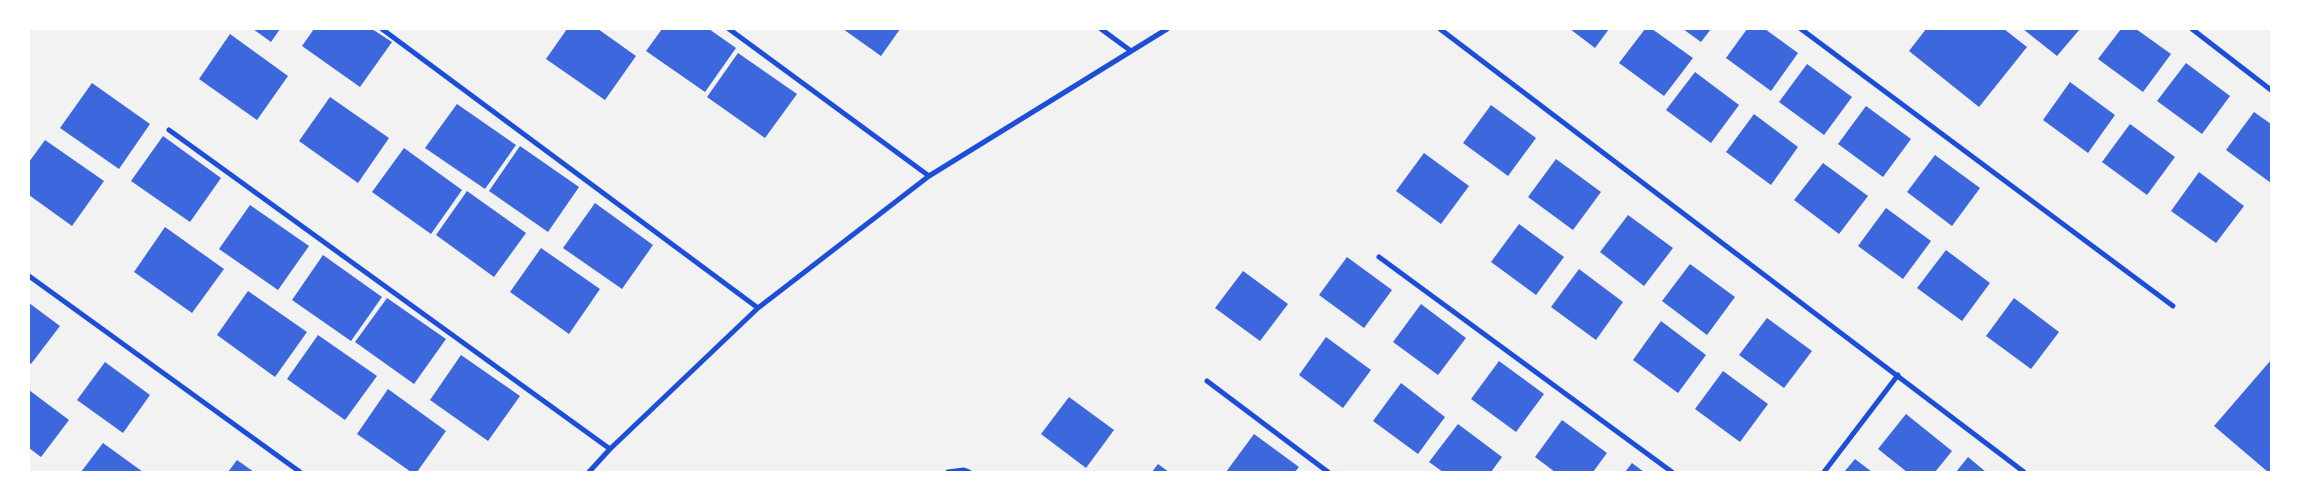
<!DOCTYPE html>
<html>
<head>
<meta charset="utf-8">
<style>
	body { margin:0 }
	#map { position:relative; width:2300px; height:501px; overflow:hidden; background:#f2f2f2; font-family:Jost,sans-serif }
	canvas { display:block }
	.frame { position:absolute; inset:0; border:30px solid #fff; pointer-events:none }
</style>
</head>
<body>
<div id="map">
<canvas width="2300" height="501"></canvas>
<div class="frame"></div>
</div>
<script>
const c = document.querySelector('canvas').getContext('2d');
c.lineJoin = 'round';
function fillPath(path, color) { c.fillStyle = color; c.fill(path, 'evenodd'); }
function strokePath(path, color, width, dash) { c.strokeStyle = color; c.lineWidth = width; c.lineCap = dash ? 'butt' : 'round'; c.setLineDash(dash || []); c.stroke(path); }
const building = new Path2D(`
	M253,29h27l-9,13z
	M314,29h58l20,13 -32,45 -58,-41z
	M567,29h31l38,27 -31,44 -59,-41z
	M662,29h47l27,19 -31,44 -59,-41z
	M843,29h57l-19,27z
	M1570,29h39l-14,19z
	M1645,29h7l41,29 -29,38 -45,-33z
	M1683,29h28l-10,13z
	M1747,29h18l33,24 -27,38 -45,-33z
	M1926,29h78l23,18 -48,60 -70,-56z
	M2023,29h57l-23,27z
	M2121,29h15l35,25 -28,38 -45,-33z
	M230,34l58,42 -31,44 -58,-41z
	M738,53l59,41 -32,44 -58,-41z
	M2186,63l44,33 -28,38 -45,-33z
	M1807,64l45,33 -28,38 -45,-33z
	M1695,72l44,33 -28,38 -45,-33z
	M2070,82l45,33 -27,38 -45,-33z
	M92,83l58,41 -31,45 -59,-41z
	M330,97l59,41 -31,45 -59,-42z
	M457,104l59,41 -31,44 -60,-41z
	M1491,105l45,33 -28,38 -45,-33z
	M1866,106l45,33 -28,38 -45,-33z
	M2254,112l17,12v59l-45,-33z
	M1754,114l44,33 -27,38 -45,-33z
	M2130,124l45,33 -28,38 -45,-33z
	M163,136l58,42 -31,44 -59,-41z
	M45,140l59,41 -32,45 -43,-31v-33z
	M520,146l59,41 -31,45 -59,-41z
	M404,148l58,42 -31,44 -59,-42z
	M1424,153l45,33 -28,38 -45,-33z
	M1935,155l45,33 -28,38 -45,-34z
	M1556,159l45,33 -28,38 -45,-33z
	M1823,163l45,33 -29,38 -45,-34z
	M2199,172l45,34 -28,37 -45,-32z
	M467,191l59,42 -32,44 -58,-42z
	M595,203l58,42 -31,44 -59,-41z
	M250,205l59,41 -31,44 -59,-41z
	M1886,208l45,33 -28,38 -45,-33z
	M1628,215l45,33 -29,38 -44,-34z
	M1519,224l45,33 -28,38 -45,-33z
	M165,227l59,42 -32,44 -58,-41z
	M541,248l59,41 -31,45 -59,-42z
	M1946,250l44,33 -28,38 -45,-33z
	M323,255l59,42 -31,44 -59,-41z
	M1347,257l45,33 -28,38 -45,-33z
	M1690,264l45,33 -28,38 -45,-34z
	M1579,269l44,33 -27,38 -45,-33z
	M1243,271l45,33 -28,37 -45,-33z
	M248,291l59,41 -32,45 -58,-42z
	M387,298l59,41 -32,45 -59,-42z
	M2014,298l45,34 -28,37 -45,-33z
	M29,303l31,23 -29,38 -2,-2z
	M1421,304l45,34 -28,37 -45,-33z
	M1767,318l45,33 -28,37 -45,-33z
	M1661,321l45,34 -28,38 -45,-33z
	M318,335l59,41 -32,44 -58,-41z
	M1326,337l45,33 -28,38 -44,-33z
	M461,355l59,41 -32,45 -58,-41z
	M2271,360v112h-3l-54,-46z
	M1499,361l45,33 -28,38 -45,-33z
	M105,362l45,33 -27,38 -46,-33z
	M1723,371l45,33 -28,38 -45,-33z
	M1401,383l44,34 -27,37 -45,-33z
	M388,389l58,42 -29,41h-6l-54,-38z
	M29,390l40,30 -28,37 -12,-9z
	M1069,397l45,33 -28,38 -45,-34z
	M1906,414l46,37 -17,21h-28l-29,-23z
	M1562,420l45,33 -14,19h-38l-20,-15z
	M1458,424l44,33 -11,15h-48l-14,-10z
	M1254,434l45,33 -4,5h-69z
	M103,443l40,29h-62z
	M1968,457l18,15h-30z
	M1855,459l17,13h-28z
	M237,460l17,12h-26z
	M1632,463l12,9h-19z
	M1158,464l11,8h-17z`);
const minor = new Path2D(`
	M382,29l376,279
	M729,29l200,147
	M1101,29l30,22
	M1440,29l584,443
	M1801,29l372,277
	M2192,29l79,61
	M169,130l441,319
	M1379,257l293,215
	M29,276l271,196
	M1207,381l121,91
	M589,472l21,-23 148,-141 171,-132 238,-147
	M948,472l16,-2 5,2
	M1824,472l74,-97`);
fillPath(building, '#3d67dc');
strokePath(minor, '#1d4ed8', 5);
</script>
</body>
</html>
